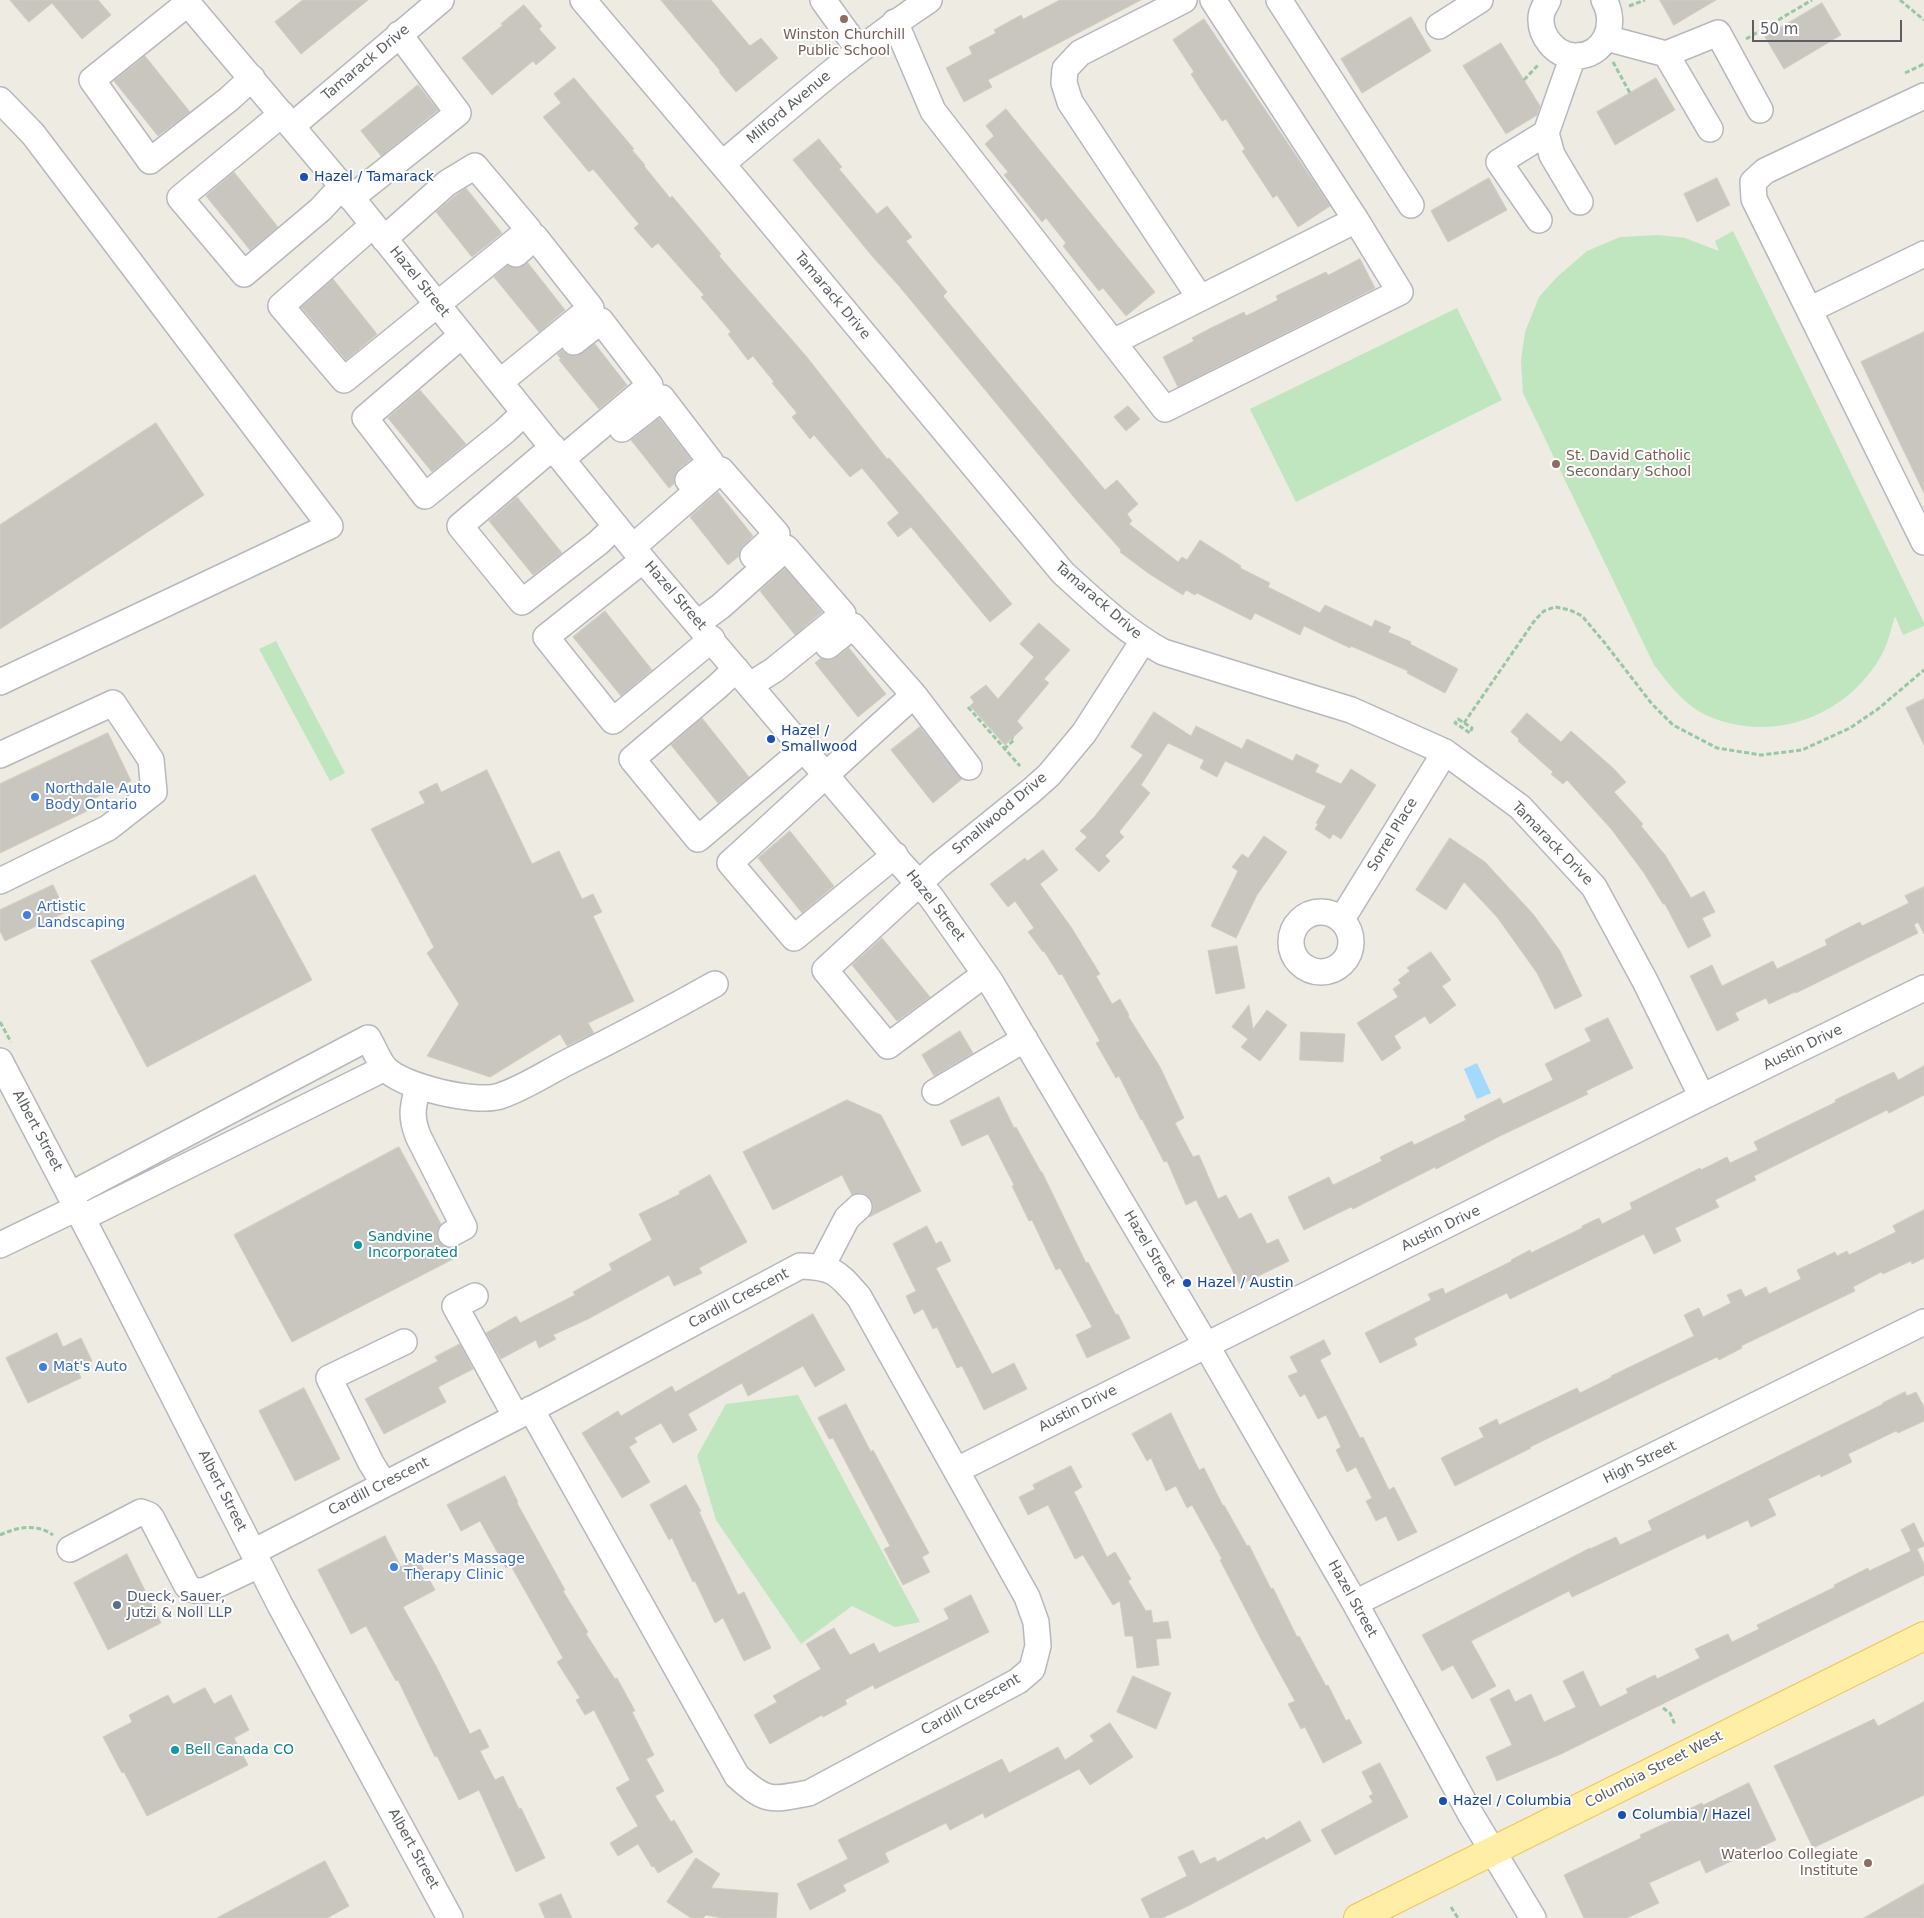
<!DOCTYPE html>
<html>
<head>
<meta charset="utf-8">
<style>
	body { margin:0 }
	#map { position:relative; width:1924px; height:1918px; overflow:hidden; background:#eeebe2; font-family:"DejaVu Sans",sans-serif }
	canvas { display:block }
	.scale { position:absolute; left:1752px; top:20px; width:150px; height:22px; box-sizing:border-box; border:2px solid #5b5f63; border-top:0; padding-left:6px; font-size:15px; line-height:18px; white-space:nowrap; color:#5b5f63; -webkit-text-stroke:4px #fff; paint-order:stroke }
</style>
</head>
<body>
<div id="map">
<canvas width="1924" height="1918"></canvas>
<div class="scale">50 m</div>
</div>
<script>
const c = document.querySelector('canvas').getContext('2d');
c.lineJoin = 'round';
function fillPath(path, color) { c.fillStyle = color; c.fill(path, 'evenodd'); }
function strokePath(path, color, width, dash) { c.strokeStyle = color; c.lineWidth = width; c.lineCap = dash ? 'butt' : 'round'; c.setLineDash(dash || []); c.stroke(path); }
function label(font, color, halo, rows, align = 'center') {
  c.font = font + ' "DejaVu Sans",sans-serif'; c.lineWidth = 4; c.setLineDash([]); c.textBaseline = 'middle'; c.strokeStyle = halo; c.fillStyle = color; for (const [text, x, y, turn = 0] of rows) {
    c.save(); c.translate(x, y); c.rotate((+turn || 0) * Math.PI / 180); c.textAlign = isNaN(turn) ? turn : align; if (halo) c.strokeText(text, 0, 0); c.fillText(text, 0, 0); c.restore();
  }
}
const green = new Path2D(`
	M1733,231l191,392v3l-21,9 -8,-19c-4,13 -7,28 -14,40 -25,44 -72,72 -123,71 -24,-1 -49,-7 -68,-22 -14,-11 -25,-26 -36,-40l-131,-272 -2,-33 4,-28 14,-35 18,-20 30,-26 33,-14 38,-2 27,3 34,13 -4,-10z
	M1457,308l45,92 -206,102 -46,-93z
	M276,641l69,132 -15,8 -71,-132z
	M798,1395l122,227 -25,5 -43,-21 -51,38 -85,-124 -19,-64 29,-52z`);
const water = new Path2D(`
	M1477,1063l14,30 -14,6 -13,-30z`);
const building = new Path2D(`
	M10,0h88l13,15 -29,24 -30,-36 -23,19z
	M303,0h65l-67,54 -26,-32z
	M661,0h50l39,46 11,-8 17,20 -42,34 -17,-20 1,-1z
	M1060,0h81l-153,80 4,7 -28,15 -18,-34 26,-14 -3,-7 27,-14 -2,-3 27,-15 2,4z
	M1660,0h56l-42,25z
	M1822,3l19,32 -57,34 -19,-32z
	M524,5l18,21 -3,3 17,19 -20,17 -3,-4 -41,34 -30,-37 41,-33 -2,-1z
	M1411,17l20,34 -69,42 -21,-34z
	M1204,19l126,187 -32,21 -21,-32 -4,3 -11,-17 -20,-30 3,-2 -19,-30 -4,2 -23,-34 -8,-13 3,-2 -21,-32z
	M1501,43l39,63 -3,9 -31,19 -43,-68z
	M145,56l45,56 -32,24 -44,-55z
	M574,78l60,71 -2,1 13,15 -1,1 26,32 2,-2 49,58 -2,2 87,100 81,103 2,-1 32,37 91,109 -22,18 -79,-95 -13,10 -11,-14 12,-10 -37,-45 -12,9 -36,-42 -4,4 -18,-22 5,-4 -25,-30 2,-1 -21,-26 -5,4 -20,-26 3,-2 -30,-35 3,-2 -46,-52 -6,5 -18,-20 5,-4 -46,-55 -4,3 -46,-55 18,-14 -7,-9z
	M1656,78l19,32 -60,35 -18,-33z
	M418,85l20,25 -57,46 -20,-25z
	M1006,109l149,183 -29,24 -23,-28 -4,3 -36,-45 3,-3 -20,-25 -4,4 -24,-30 -14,-17 4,-3 -23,-28 9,-8 -8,-10z
	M819,139l23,28 -3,2 38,45 10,-8 25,31 -6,4 41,51 -4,4 162,194 12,-10 21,24 -11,10 5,7 -3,3 49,38 4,-5 5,3 13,-20 41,26 -1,2 30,15 -2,4 52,26 5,-8 47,22 3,-7 16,7 -3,5 23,10 -1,2 48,25 -13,24 -38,-20 1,-2 -57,-25 -1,2 -46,-22 -4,9 -45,-22 -4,7 -54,-27 -2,2 -9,-5 -3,5 -35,-22 -28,-21 1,-2 -43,-48 -179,-216 -27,-30 -79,-96z
	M234,172l44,55 -28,23 -44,-54z
	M1489,178l18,32 -59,32 -17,-31z
	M1717,178l13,27 -33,17 -13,-28z
	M466,188l36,45 -30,24 -36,-45 20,-17z
	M1360,259l15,29 -197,99 -15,-30 31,-16 -2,-3 19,-10 33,-16 2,4 32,-16 -2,-4 50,-24 2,3z
	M528,263l37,47 -26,22 -45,-55 14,-12 10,3z
	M333,279l44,55 -31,26 -45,-53z
	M1924,332v161l-63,-131z
	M595,344l32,41 -28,24 -40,-49 2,-1 -4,-5 5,-4 6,5 8,1z
	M420,390l46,54 -34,28 -44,-54z
	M1128,406l12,13 -14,12 -12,-14z
	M659,418l32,41 -12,10 -4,6 -1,9 -5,4 -38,-48z
	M156,423l48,72 -204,134v-104z
	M718,492l35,44 -10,10 -4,10 -11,9 -38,-48z
	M517,497l45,56 -29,22 -44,-54z
	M785,568l37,44 -27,23 -35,-44z
	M605,611l47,59 -31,26 -48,-59z
	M1039,623l31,27 -26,29 5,4 -32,38 6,7 -18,17 -35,-39 4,-4 -4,-5 16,-12 12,14 36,-42 -14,-13z
	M849,648l37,46 -28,23 -43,-54 6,-5 9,2 7,-3z
	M1924,699v46l-18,-37z
	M1154,712l37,24 5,-10 46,23 5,-10 46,22 3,-7 23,11 -4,7 26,12 10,-15 25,16 -35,54 -8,-5 -3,5 -15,-10 3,-5 -2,-1 10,-17 -101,-45 -8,16 -17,-9 4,-8 -36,-17 -27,42 9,8 -31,39 5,5 -19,19 5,5 -11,11 -24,-23 12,-12 -7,-6 15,-15 48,-61 -12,-8z
	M1527,713l34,29 10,-11 42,37 13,14 -12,10 29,32 -2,2 24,29 26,43 13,-7 11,21 -13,6 9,18 -23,12 -23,-44h-2l-19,-31 -32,-43 -45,-50 -4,4 -12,-10 2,-2 -35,-31 1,-2 -8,-7z
	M702,718l47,59 -31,26 -47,-58z
	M920,727l42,52 -29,24 -42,-53z
	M108,733l23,48 -47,22 3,8 -87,42v-69z
	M487,770l45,94 27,-13 23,48 11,-5 9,18 -9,4 41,85 -46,22 6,10 -27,13 -7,-12 -70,43 -63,-21 32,-52 -32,-51 7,-6 -63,-118 54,-26 -6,-11 18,-9 4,9z
	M790,831l44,55 -32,27 -44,-55z
	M1264,836l23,16 -30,43 -21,43 -25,-12 27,-55 -6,-4 10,-13 6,4z
	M1450,838l35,24 48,52 27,37 22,45 -27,13 -18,-36 -40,-56 -33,-35 -18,28 -30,-20z
	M1043,850l15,20 -18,14 31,43 29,47 -4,2 16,28 8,-5 9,16 -1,1 32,51 24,51 -9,5 18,34 6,-2 19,44 8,-4 13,24 12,-6 16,31 11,-5 11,22 -49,24 -44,-85 -10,5 -19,-44 -3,1 -22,-43 -1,1 -22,-44 -3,2 -20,-35 4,-2 -38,-67 -3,1 -15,-24 -1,1 -15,-20 6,-4 -19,-27 -7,6 -18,-23 35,-26 2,3z
	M255,875l57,105 -165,87 -56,-106z
	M53,885l13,27 -61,29 -5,-10v-21z
	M1924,887v47l-6,-12 -4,3 4,8 -122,60 -1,-1 -26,12 -3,-6 -31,15 4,7 -22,11 -27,-55 22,-11 10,21 51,-25 4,8 50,-24 -2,-5 15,-8 20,-10 2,4 47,-23 -4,-7z
	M882,938l48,59 -33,24 -45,-56z
	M1237,946l8,42 -29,6 -8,-43z
	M1431,952l20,28 -9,6 14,19 -26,19 -5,-8 -31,20 7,12 -19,13 -25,-38 41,-26 -5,-8 8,-6 -3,-3 12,-9 -3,-3z
	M1249,1005l4,24 14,-19 20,15 -27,36 -19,-14 7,-8 -16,-12z
	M1608,1018l25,50 -47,23 2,3 -90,43 -62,32 -1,-2 -82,42 -2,-2 -47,23 -16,-33 41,-20 4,8 49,-24 -2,-4 32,-16 2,4 52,-25 -2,-4 36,-18 3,6 50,-24 -8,-16 46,-23 -6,-12z
	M960,1031l13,22 -39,23 -12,-21z
	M1301,1032l44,2 -2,28 -43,-2z
	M1924,1066v29l-35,18 -2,-3 -133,66 2,4 -41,20 4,7 -44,21 6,13 -27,13 -10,-20 -134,65 -3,-6 -93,45 3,7 -37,18 -15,-30 66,-33 -3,-6 15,-6 2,6 67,-33 -1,-1 19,-10 1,3 51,-25v-2l17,-8 3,6 30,-15 -2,-6 70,-35 1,2 26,-13 3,6 28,-13 -4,-8 82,-40 -1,-2 35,-17 24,-11 4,8z
	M999,1097l15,31 2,-1 25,45h1l44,91 2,-1 28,53 2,-1 12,24 -43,20 -11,-23 16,-8 -32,-59 -4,2 -24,-50 -3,1 -17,-35 2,-1 -26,-51 -26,12 -12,-25z
	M847,1100l34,15 40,76 -52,26 4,-6v-7l-3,-6 -7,-5 -11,2 -10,-20 -69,35 -30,-58z
	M399,1147l42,77 -4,9 2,8 5,5 10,2 5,8 -167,86 -58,-107z
	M710,1175l37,67 -48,26 3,5 -28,13 -5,-11 -81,44 -35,16 3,4 -17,9 -3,-8 -35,19 -15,-26 30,-17 4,7 55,-28 -2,-3 39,-22 -3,-6 43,-24 -13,-26 41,-20 -1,-2z
	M1924,1210v48l-12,6 -1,-3 -28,13 -2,-2 -28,15 2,4 -114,55 1,2 -23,12 -2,-3 -55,26 -132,64 1,1 -76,38 -14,-28 43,-21 -5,-9 18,-9 2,6 78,-37 3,5 32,-16 -1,-1 83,-40 -10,-21 15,-7 4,9 28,-14 -4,-8 14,-6 4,8 21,-10 3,7 32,-15 -4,-9 38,-18 2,4 10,-5 2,4 47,-23 -3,-6z
	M927,1226l9,18 5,-3 10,20 -15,7 56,106 22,-11 13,26 -43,21 -22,-44 -5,2 -20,-41 -4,2 -10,-20 -9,5 -8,-18 10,-5 -23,-47z
	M813,1314l32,56 -30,17 -12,-21 -55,30 -6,-13 -54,31 9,16 -24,13 -12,-20 -27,15 3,4 -8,5 21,35 -28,16 -40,-65 36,-22 3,5 51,-30 3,6z
	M57,1333l6,14 18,-9 11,23 -15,7 4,10 -53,25 -22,-45z
	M1324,1340l7,14 -11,6 40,78 3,-1 26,53 5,-3 23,45 -19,9 -12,-25 -10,5 -10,-20 6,-3 -16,-31 -9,5 -11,-22 5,-3 -15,-32 -8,4 -13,-25 -5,3 -12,-21 10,-4 -8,-15z
	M460,1344l13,25 -35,18 8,15 -62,32 -19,-35 73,-38 -3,-4z
	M304,1388l36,71 -45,22 -36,-70z
	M1905,1392l2,4 9,-4 8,15v14l-26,12 -2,-2 -48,23 4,8 -31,15 -1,-3 -52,25 8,16 -25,12 -3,-7 -41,19 -2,-5 -133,63 -3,-6 -98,50 25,45 -24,13 -19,-34 -11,6 -20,-36 168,-87v1l26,-12 4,8 32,-15 -4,-9 235,-117v-1z
	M846,1404l25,48 2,-2 56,103 -7,4 8,15 -27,13 -19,-36 6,-3 -57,-108 -4,1 -11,-21z
	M1171,1413l28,57 5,-2 19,38 1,-1 23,41 2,-1 22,44 2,-1 24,49 2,-1 27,50 2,-1 18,36 3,-2 13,24 -39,20 -18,-36 -4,2 -13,-25 7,-3 -34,-62 -41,-79 2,-1 -30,-54 -5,3 -11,-22 -10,5 -15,-33 -4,3 -15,-27z
	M1071,1466l11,21 -8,5 33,65 8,-5 16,27 -3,2 18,30 5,-1 2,13 15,-2 3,17 -15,1 3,26 -22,3 -4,-32h-8l-5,-35 -7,4 -30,-50 -8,4 -27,-54 -20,10 -9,-18 16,-8 -2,-4z
	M505,1476l13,26 -1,1 48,87 -2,1 25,41 -2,2 29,45 2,-1 18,33 -3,1 22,43 -8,4 18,32 -9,5 16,26 3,-2 19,32 -35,21 -4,-7 -2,1 -14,-23 -20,12 -8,-13 28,-17 -22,-38 14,-8 -36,-70 -9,5 -9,-15 4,-2 -23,-36 6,-4 -52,-92 -5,2 -26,-47 -19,10 -14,-26z
	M686,1485l15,26 -2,1 39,83 6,-3 27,56 -27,13 -21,-43 -8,5 -20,-42 -2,1 -21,-44 -3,2 -19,-35z
	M1914,1523l10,21v2l-7,3 7,15v11l-363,179 -64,27 -11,-24 26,-12 -22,-46 19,-10 6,13 16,-8 13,28 32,-15 -13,-26 20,-10 17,36 28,-14 -2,-4 29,-14 2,4 43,-21 -5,-9 33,-15 4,8 27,-13 -2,-4 78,-38 -1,-2 34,-17 1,3 42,-20 -10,-21z
	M385,1536l16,31 17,-8 17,31 -32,17 34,61 33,66 10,-5 9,18 -9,4 15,29 8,-4 16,33 2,-1 24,50 -29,14 -37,-82 -20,10 -22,-44 -2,1 -37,-77 -2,1 -30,-55 -15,8 -33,-64z
	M127,1554l34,69 -53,27 -34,-67z
	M971,1595l18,37 -114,57 -2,-4 -28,15 2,4 -24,13 -1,-2 -52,29 -16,-29 23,-13 -4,-6 48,-27 -15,-25 28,-16 16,27 24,-12 5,10 70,-34 -5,-10z
	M1133,1676l38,17 -15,36 -39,-17z
	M205,1688l9,16 17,-9 18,35 -15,8 14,27 -101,51 -23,-44 -2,1 -19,-36 29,-15 -3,-7 39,-20 5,9z
	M1924,1702v93l-111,53 -39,-82 100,-47 4,7z
	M1110,1723l23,34 -43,28 -11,-16 -94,49 -2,-5 -33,17 -4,-7 -61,30 4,9 -46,23 3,6 -36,19 -13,-26 51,-25 -10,-19 164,-81 7,14 49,-26 7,13 29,-19 -4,-5z
	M1380,1763l28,54 -73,38 -14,-25 52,-28 -4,-6 4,-2 -11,-22z
	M1749,1783l27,57 -70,33 -6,-13 -51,23 10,20 -32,15h-43l-20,-43 77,-37 -1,-3 39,-18 -1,-3 24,-11 1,2z
	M1300,1821l11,20 -123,65 -26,12h-12l-9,-19 46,-23 -9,-19 15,-7 7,14 15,-7 2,5 47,-25 2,3z
	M696,1858l24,16 -9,14 67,5 -2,25h-54l-16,-3 -3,3h-12l-24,-16z
	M325,1861l24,45 -22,12h-110z
	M1924,1884v34h-60z
	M561,1894l11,24h-27l-6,-14z`);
const path = new Path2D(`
	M1900,0l24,20
	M1629,6l16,-6
	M1746,39l66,-39
	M1613,62l17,31
	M1905,73l19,-9
	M1524,80l15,-16
	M968,707l52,59
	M1458,719l14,9 -2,5 -15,-10z
	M1464,723l71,-103 9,-9 11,-4 15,3 12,6 22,26 48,62 21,21 44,23 44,7 41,-5 48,-22 28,-19 46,-39
	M1004,749l10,-9 -2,-2
	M0,1022l11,20
	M0,1535c18,-8 36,-12 53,0
	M1663,1708l7,5 5,12
	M1451,1907l7,11`);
const minor = new Path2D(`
	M185,0l157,186 301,374 259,305 29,32 59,84 216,364 149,258 116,212 62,103
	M583,0l156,184 324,389c32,29 62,58 100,79l188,58 94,42 75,55 74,80 51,94 57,116
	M823,0l36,50
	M1184,0l-104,53 -15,16 -1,14 6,19 130,196
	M1279,0l132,205
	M1548,0c-3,6 -7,11 -7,18 -1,18 14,37 33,38 31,1 44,-32 30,-56
	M188,3l-96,77 58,81 79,-62 23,-21
	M895,22l38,89 232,298 235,-117 -44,-72 -143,-220
	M1439,26l41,-26
	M1606,38l60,16 44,75
	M1666,54l52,-21 42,77
	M1924,96l-159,75 -12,11 1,17 170,343
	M0,100l33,34 297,392 -330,156
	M282,114l-102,84 64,76 77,-65 21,-23
	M292,126l149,-126
	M1546,133l6,22 28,47
	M722,164c67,-56 133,-115 207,-164
	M351,198l107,-85 -59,-79
	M1539,220l-40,-58 47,-29 27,-77
	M373,225l-92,81 63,74 185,-150 -54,-64 -28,17 -63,56
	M1809,310l115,-56
	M462,335l-97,83 60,78 80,-65 19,-18
	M1113,342l243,-122
	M500,382l91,-74 -56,-71 -19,17
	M622,429l40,-31 49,64 -23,18
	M553,447l-93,79 62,76 76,-59 18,-17
	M562,459l88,-74 -49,-64 -27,21
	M633,547l88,-77 56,64 -24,22
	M643,560l-97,77 67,84 99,-82
	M698,623l23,-17 65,-58 57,66 -69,56 -24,15
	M828,646l25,-20 61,69 55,72
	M736,669l-18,17 -86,73 66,80 106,-90
	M0,755l113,-52 38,57 3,32 -46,36 -108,53
	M895,855l-101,83 -64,-75c62,-56 122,-113 184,-168
	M1291 942a30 30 0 1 1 60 0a30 30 0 1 1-60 0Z
	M1342,919l103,-167
	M985,974l-97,72 -63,-76 113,-104 93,-75 18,-16 35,-42 59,-92
	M0,1061l104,199 176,345 170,313
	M418,1086c-5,21 -8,29 0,50l46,91 -13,7
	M935,1092l90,-53
	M70,1195l298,-157c6,10 10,22 17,30 17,19 92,36 115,28 24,-8 46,-23 68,-34 50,-25 99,-51 147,-78
	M82,1218l303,-150
	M0,1245l77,-37
	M822,1266l25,-48 12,-11
	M475,1296l-20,10 61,111
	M957,1470l745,-373 222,-109
	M384,1484l-13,-21 -42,-85 75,-36
	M70,1549l71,-37 8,3 3,4 35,67c6,5 11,6 19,4l53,-25
	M253,1552l298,-153 249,-133c34,1 37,6 59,31l168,300 9,25 2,24 -6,23 -14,12 -209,112c-38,7 -42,10 -72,-17l-206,-367
	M1355,1603l569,-281`);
const major = new Path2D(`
	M1358,1918l566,-282`);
const markers = [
	[844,19,5,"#8d6e63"],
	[304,177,5,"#1a4fb4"],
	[1556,464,5,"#8d6e63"],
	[771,739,5,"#1a4fb4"],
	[35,797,5,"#3f7fe0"],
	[27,915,5,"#3f7fe0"],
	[358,1245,5,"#0f9aa8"],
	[1187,1283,5,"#1a4fb4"],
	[43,1367,5,"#3f7fe0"],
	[394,1567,5,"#3f7fe0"],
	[117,1605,5,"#5c6f8a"],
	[175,1750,5,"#0f9aa8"],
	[1443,1801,5,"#1a4fb4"],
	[1622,1815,5,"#1a4fb4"],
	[1868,1863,5,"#8d6e63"]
];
const educationNames = [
	["Winston Churchill",844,35],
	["Public School",844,51],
	["St. David Catholic",1566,456,"left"],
	["Secondary School",1566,472,"left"],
	["Waterloo Collegiate",1858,1855,"right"],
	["Institute",1858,1871,"right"]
];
const streetNames = [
	["Tamarack Drive",366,63,-40],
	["Milford Avenue",789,108,-40],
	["Hazel Street",419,282,51],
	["Tamarack Drive",832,296,50],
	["Hazel Street",675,596,49],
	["Tamarack Drive",1098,601,41],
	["Smallwood Drive",1000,814,-40],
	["Sorrel Place",1393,835,-59],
	["Tamarack Drive",1552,844,46],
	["Hazel Street",935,906,52],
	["Austin Drive",1803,1048,-26],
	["Albert Street",37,1131,62],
	["Austin Drive",1441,1229,-26],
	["Hazel Street",1149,1249,59],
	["Cardill Crescent",739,1299,-28],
	["Austin Drive",1078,1409,-27],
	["High Street",1640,1463,-26],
	["Cardill Crescent",379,1487,-27],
	["Albert Street",222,1491,63],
	["Hazel Street",1352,1599,61],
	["Cardill Crescent",971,1705,-29],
	["Columbia Street West",1654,1770,-27],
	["Albert Street",413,1849,61]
];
const transitNames = [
	["Hazel / Tamarack",314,177],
	["Hazel /",781,731],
	["Smallwood",781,747],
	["Hazel / Austin",1197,1283],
	["Hazel / Columbia",1453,1801],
	["Columbia / Hazel",1632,1815]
];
const shopNames = [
	["Northdale Auto",45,789],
	["Body Ontario",45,805],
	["Artistic",37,907],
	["Landscaping",37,923],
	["Mat's Auto",53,1367],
	["Mader's Massage",404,1559],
	["Therapy Clinic",404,1575]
];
const cultureNames = [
	["Sandvine",368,1237],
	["Incorporated",368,1253],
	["Bell Canada CO",185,1750]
];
const serviceNames = [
	["Dueck, Sauer,",127,1597],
	["Jutzi & Noll LLP",127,1613]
];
fillPath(green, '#bfe6be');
fillPath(water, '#a1d9ff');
fillPath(building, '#c9c6c0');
strokePath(building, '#d2ccc1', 1);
strokePath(minor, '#b5b9bd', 28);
strokePath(major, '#f3c356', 30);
strokePath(path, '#97c7a4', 3, [5, 2.5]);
strokePath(minor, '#fff', 25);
strokePath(major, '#ffeea6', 28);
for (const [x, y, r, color] of markers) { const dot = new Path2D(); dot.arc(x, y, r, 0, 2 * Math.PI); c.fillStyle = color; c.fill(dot); strokePath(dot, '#fff', 2); }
label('14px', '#785e54', '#fff', educationNames);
label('14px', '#5b5f63', '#fff', streetNames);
label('14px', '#164399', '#fff', transitNames, 'left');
label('14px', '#366cbe', '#fff', shopNames, 'left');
label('14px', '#0d838f', '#fff', cultureNames, 'left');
label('14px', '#4e5e75', '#fff', serviceNames, 'left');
</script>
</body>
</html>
